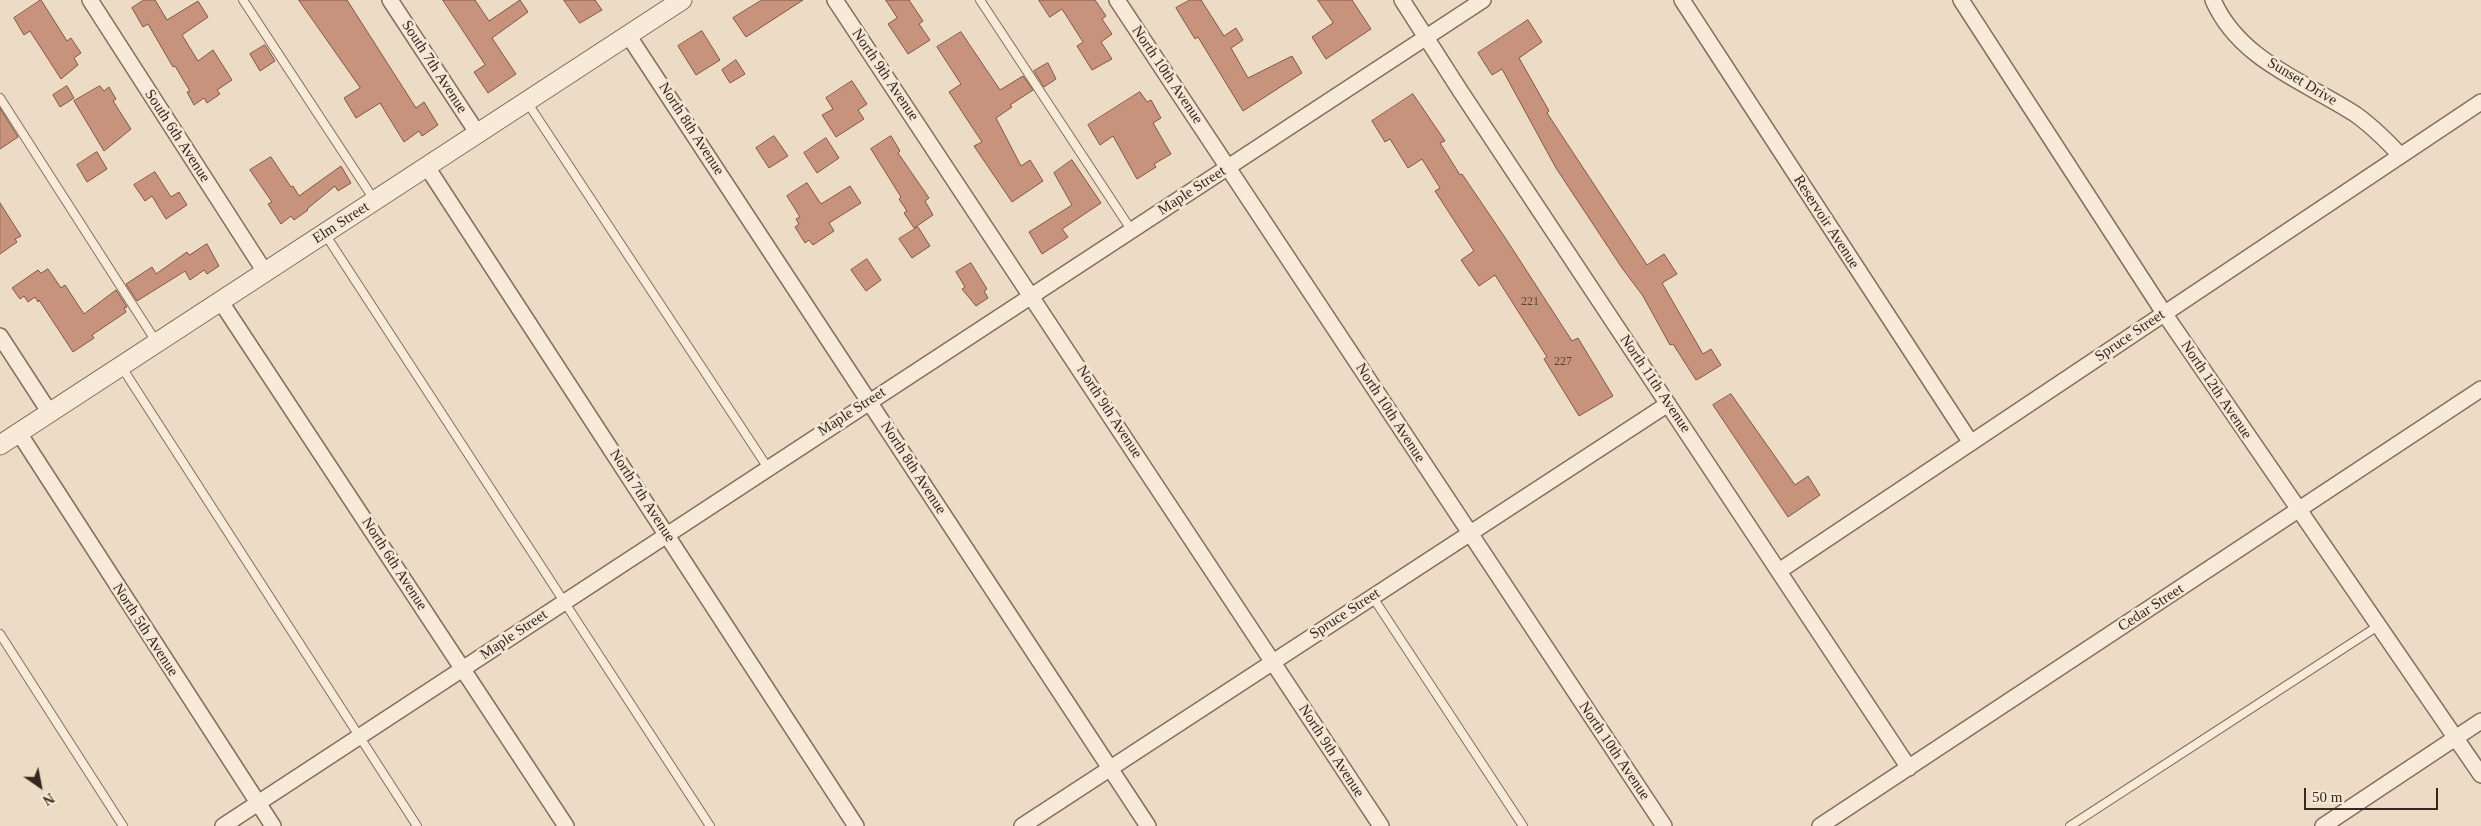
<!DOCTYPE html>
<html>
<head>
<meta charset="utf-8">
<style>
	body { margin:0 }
	#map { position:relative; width:2481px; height:826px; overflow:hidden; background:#ecdcc5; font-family:Georgia,serif }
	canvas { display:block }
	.north { position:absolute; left:15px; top:761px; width:50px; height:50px; -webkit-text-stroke:4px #f4e7d5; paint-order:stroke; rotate:147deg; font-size:14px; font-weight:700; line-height:20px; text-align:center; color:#37281f }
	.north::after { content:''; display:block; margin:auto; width:18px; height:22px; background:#37281f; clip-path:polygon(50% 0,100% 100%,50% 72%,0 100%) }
	.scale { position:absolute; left:2304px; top:788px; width:134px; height:22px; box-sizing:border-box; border:2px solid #37281f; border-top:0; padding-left:6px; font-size:15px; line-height:18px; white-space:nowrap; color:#37281f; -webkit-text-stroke:4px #f4e7d5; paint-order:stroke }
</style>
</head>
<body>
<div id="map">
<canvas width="2481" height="826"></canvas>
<div class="north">N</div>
<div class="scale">50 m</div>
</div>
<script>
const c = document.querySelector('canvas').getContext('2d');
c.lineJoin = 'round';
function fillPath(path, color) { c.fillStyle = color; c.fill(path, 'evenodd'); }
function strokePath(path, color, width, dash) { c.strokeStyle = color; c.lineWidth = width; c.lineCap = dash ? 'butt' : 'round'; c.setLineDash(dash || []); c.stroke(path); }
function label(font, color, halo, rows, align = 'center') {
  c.font = font + ' Georgia,serif'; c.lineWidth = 5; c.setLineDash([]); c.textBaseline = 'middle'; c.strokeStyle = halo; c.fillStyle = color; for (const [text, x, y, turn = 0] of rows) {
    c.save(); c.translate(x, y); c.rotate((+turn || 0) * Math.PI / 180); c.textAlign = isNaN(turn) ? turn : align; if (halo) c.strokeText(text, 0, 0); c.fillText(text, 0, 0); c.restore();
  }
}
const building = new Path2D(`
	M41,0l26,41 4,-3 10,15 -7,5 4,7 -17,14 -31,-48 -6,4 -10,-17z
	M144,0h11l12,20 31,-19 10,16 -26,18 16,26 15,-11 19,30 -15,10 3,4 -13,9 -3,-5 -10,7 -7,-13 3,-1 -15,-25 -2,1 -25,-43 -5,3 -11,-19z
	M299,0h48l69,108 8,-6 14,23 -16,11 -3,-5 -15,11 -24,-39 -24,15 -12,-20 16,-10z
	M443,0h32l14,21 31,-21 8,12 -36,26 24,36 -28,19 -14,-21 11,-7z
	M564,0h31l7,10 -22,13z
	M762,0h41l-57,37 -13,-19z
	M886,0h23l14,21 -4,3 11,16 -22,14 -20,-30 9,-6z
	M1039,0h56l11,16 -4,3 10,15 -11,8 11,17 -20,11 -15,-24 6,-4 -21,-33 -12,8z
	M1190,0h11l23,36 12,-8 7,12 -12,8 17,30 44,-22 10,17 -59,38 -45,-74 -3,2 -19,-31z
	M1318,0h34l19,29 -45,30 -14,-22 21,-14z
	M1528,20l14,22 -23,16 30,53 -2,2 100,152 17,-11 13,20 -15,9 41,71 8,-5 10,16 -21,13 -4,2 -23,-36 -3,1 -27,-49 -21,-28 -66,-100 -54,-99 -10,6 -14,-22z
	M702,31l18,29 -24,15 -18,-29z
	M961,32l39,58 23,-14 10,14 -23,15 2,2 -16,11 25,48 9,-6 13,21 -31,21 -38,-56 8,-4 -33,-50 12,-8 -24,-37z
	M265,45l10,16 -15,10 -10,-17z
	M736,60l9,14 -15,9 -8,-13z
	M1048,63l8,16 -12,8 -10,-16z
	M852,81l15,23 -9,6 6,9 -28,18 -14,-22 11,-6 -7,-11z
	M67,86l7,12 -14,9 -7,-12z
	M100,86l4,5 5,-4 7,12 -3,2 18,28 -27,22 -30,-50z
	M1140,92l7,10 4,-2 10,18 -8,5 18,31 -17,10 2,3 -19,12 -24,-43 -13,9 -12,-20z
	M1413,94l32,47 -5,2 20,32 2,-1 44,65 66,102 6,-3 35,58 -34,20 -35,-57 3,-2 -52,-82 -16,11 -18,-26 13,-9 -39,-60 5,-3 -18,-29 -14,9 -18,-29 -5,3 -13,-21z
	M0,108l18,29 -18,12z
	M774,136l14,20 -19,12 -13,-20z
	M891,136l9,15 -2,2 31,45 -4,3 8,14 -19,13 -10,-15 3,-2 -8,-12 2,-2 -30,-48z
	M826,138l13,20 -22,15 -13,-20z
	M97,152l10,17 -20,13 -10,-17z
	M271,157l20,30 2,-1 6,10 42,-30 10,17 -13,8 -3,-5 -28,23 1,1 -14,10 -3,-4 -10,8 -13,-20 4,-2 -22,-32z
	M1072,160l29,43 -39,26 6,8 -26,17 -13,-22 43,-27 -18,-32z
	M155,172l16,25 8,-5 8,13 -21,14 -14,-23 -7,5 -11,-16z
	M807,183l14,21 29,-18 11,17 -32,20 5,8 -21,14 -4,-5 -4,3 -10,-16 4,-3 -3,-5 4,-2 -13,-21z
	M0,203l21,33 -6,3 2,3 -17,12z
	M918,227l12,19 -18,12 -13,-19z
	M207,244l12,22 -12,8 -3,-4 -14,10 -5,-9 -48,30 -11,-17 26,-17 4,7 31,-22 2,3z
	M867,259l14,21 -15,11 -15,-21z
	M971,263l16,26 -3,2 4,7 -12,8 -14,-17 3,-2 -9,-15z
	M48,269l13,19 4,-3 19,29 32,-24 11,17 -3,1 2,4 -34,23 2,3 -21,14 -34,-52 -1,2 -3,-5 -7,5 -4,-6 -4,3 -8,-11 26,-18 3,3z
	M1731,394l64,91 13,-9 12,19 -32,22 -75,-112z`);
const service = new Path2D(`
	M243,0l132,201
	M980,0l152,231
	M0,98l157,245
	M527,102l241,366
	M325,234l385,592
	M121,366l296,460
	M1372,596l151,230
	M0,634l123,192
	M2070,826l308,-200`);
const minor = new Path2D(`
	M90,0l175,272
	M390,0l88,134
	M835,0l546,826
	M1117,0l547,826
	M1402,0l59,92 448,676
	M1682,0l289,443
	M1961,0l203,313 317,462
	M2213,0c26,60 91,81 142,114 17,12 31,26 45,41
	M628,35l520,791
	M427,167l429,659
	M221,302l345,524
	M0,336l50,77
	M19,433l254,393
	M1779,571l702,-469
	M223,826l1260,-826
	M1022,826l646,-422
	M1820,826l661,-437
	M2323,826l158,-105`);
const tertiary = new Path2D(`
	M0,445l682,-445`);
const numberNames = [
	["221",1530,302],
	["227",1563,362]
];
const streetNames = [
	["South 7th Avenue",434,67,57],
	["North 9th Avenue",885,75,56],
	["North 10th Avenue",1167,75,56],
	["Sunset Drive",2302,82,31],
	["North 8th Avenue",691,129,57],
	["South 6th Avenue",177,136,57],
	["Maple Street",1192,191,-33],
	["Reservoir Avenue",1826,222,57],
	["Elm Street",341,223,-33],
	["Spruce Street",2130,336,-34],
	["North 11th Avenue",1655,384,56],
	["North 12th Avenue",2216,390,56],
	["Maple Street",852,412,-33],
	["North 9th Avenue",1109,412,57],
	["North 10th Avenue",1390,413,57],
	["North 8th Avenue",913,468,57],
	["North 7th Avenue",642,496,57],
	["North 6th Avenue",394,564,57],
	["Cedar Street",2151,608,-33],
	["Spruce Street",1345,614,-33],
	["North 5th Avenue",145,630,57],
	["Maple Street",514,635,-34],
	["North 9th Avenue",1331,751,57],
	["North 10th Avenue",1614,751,56]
];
fillPath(building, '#c8937d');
strokePath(building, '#845543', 1);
strokePath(service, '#866d5c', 10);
strokePath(minor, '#866d5c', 18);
strokePath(tertiary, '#866d5c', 21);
strokePath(service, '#f7ead8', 8);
strokePath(minor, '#f7ead8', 15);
strokePath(tertiary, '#f7ead8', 19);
label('12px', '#5b4336', null, numberNames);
label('15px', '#37281f', '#f4e7d5', streetNames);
</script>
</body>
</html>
